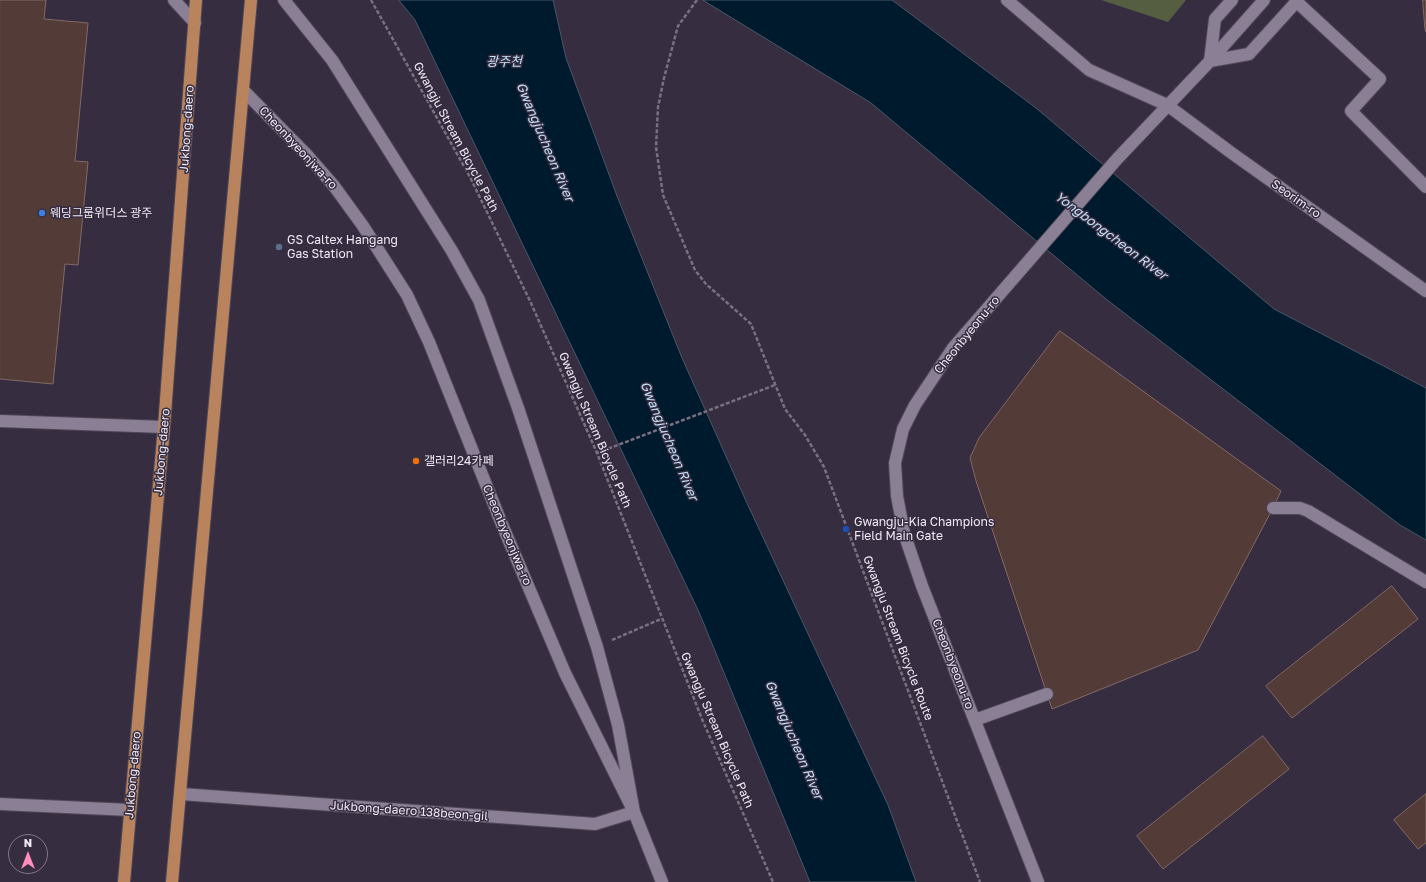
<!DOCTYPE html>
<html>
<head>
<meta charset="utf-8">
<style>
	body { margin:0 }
	#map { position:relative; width:1426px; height:882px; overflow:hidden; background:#362d40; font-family:"Golos Text",sans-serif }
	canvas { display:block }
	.north { position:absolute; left:8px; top:834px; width:40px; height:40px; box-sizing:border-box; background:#362d40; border:1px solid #807989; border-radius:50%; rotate:0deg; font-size:11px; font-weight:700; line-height:16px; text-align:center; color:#f0eaf6 }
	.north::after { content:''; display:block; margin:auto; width:14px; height:18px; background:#fe8ebc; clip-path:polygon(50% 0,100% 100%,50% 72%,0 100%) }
</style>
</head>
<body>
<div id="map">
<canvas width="1426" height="882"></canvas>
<div class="north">N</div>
</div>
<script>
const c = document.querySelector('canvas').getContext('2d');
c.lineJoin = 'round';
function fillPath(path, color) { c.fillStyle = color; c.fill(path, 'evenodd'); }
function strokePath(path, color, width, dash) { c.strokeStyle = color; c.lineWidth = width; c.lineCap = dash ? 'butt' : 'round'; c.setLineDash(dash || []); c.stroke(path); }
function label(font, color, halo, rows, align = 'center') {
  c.font = font + ' "Golos Text","Noto Sans KR",sans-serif'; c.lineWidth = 3; c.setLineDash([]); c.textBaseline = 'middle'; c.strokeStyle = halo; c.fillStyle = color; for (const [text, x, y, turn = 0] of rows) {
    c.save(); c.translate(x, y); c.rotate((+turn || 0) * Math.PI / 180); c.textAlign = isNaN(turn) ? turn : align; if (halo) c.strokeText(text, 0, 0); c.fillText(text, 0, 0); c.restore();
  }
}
const green = new Path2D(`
	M1101,0h85l-18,22z`);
const water = new Path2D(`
	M399,0h154l13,58 51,138 65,162 64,143 142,304 28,77h-106l-111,-270 -284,-592z
	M703,0h189l144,108 238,201 152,79v152l-26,-15 -294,-226 -235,-196z`);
const building = new Path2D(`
	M0,0h46l-2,19 44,4 -13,138 13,1 -10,103 -13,-1 -12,120 -53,-5z
	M1423,0h3v32l-1,-3z
	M1060,331l221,160 -8,17 -75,142 -146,59 -76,-228 -6,-23 9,-20z
	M1392,586l26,33 -126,99 -26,-32z
	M1263,736l26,33 -126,100 -26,-33z
	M1426,794v49l-8,6 -24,-29z`);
const path = new Path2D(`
	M371,0l99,177 61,126 66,150 105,266 71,163
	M697,0l-19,26 -14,52 -6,29 -2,40 7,48 32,75 11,14 45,40 34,85 20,26 19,32 156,415
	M597,453l178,-68
	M612,640l49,-21`);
const minor = new Path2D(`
	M174,0l21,23
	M1007,0l82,70 78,35 66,49 193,137
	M1232,0l-17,19 -5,42 39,-7 49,-54
	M1297,2l83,77 -29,32 75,76
	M243,90l64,65 27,31 29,40 44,69 22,47 72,180 64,151 69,139 28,70
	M0,421l164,6
	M1273,508h27l8,3 118,71
	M975,720l72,-26
	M181,794l414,30 39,-12 -16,-87 -21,-78 -79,-239 -39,-108 -27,-49 -120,-191 -48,-60
	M0,804l130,6
	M1038,882l-116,-296 -18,-53 -7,-37 -2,-33 8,-34 12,-24 38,-57 164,-189 93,-98 54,-61`);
const major = new Path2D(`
	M124,882l40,-455 32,-427
	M172,882l79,-882`);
const markers = [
	[42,213,4,"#3f7fe0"],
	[279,247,4,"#5c6f8a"],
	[416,461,4,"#e8710a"],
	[846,529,4,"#1a4fb4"]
];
const streetNames = [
	["Jukbong-daero",187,129,-86],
	["Gwangju Stream Bicycle Path",456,137,62],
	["Cheonbyeonjwa-ro",298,148,47],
	["Seorim-ro",1296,199,35],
	["Cheonbyeonu-ro",967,335,-51],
	["Gwangju Stream Bicycle Path",595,430,67],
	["Jukbong-daero",162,452,-85],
	["Cheonbyeonjwa-ro",507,535,67],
	["Gwangju Stream Bicycle Route",898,638,69],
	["Cheonbyeonu-ro",953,664,69],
	["Gwangju Stream Bicycle Path",717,730,67],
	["Jukbong-daero",133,775,-85],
	["Jukbong-daero 138beon-gil",409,811,4]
];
const poiNames = [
	["웨딩그룹위더스 광주",50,213],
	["GS Caltex Hangang",287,240],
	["Gas Station",287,254],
	["갤러리24카페",424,461],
	["Gwangju-Kia Champions",854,522],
	["Field Main Gate",854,536]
];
const waterNames = [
	["광주천",504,62],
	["Gwangjucheon River",545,142,67],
	["Yongbongcheon River",1111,236,37],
	["Gwangjucheon River",669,441,67],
	["Gwangjucheon River",794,740,67]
];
fillPath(green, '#565e42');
fillPath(water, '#001a2d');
strokePath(water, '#485869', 1);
fillPath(building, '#533b38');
strokePath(building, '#846966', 1);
strokePath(minor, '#504858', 14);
strokePath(major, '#504858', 14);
strokePath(path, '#797182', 2.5, [4, 2]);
strokePath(minor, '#8a7f95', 12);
strokePath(major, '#b9845d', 12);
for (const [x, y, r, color] of markers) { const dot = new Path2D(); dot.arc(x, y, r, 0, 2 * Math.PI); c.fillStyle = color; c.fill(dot); strokePath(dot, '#362d40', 1.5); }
label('12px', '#f0eaf6', '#362d40', streetNames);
label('12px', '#f0eaf6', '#362d40', poiNames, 'left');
label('italic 13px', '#c1e0fa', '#362d40', waterNames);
</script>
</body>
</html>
